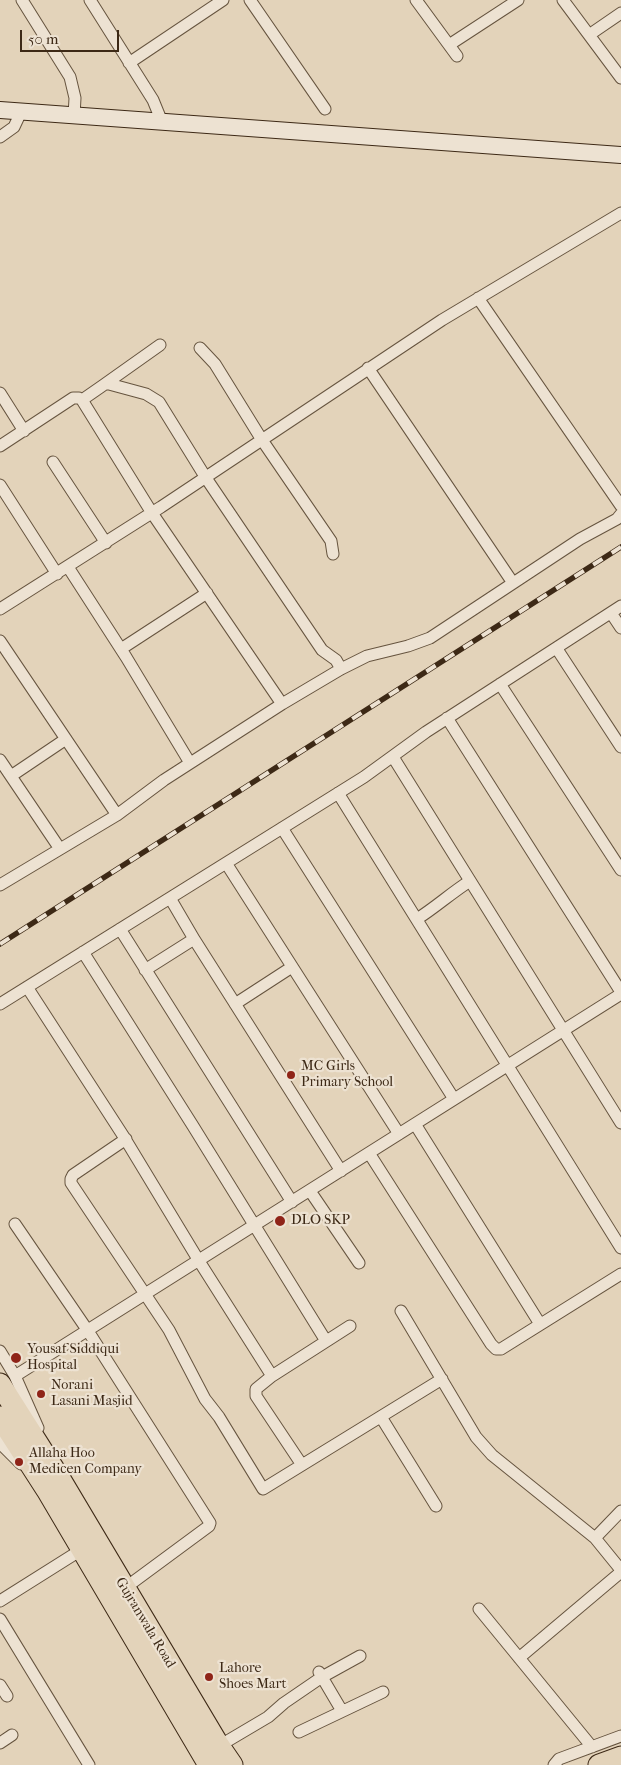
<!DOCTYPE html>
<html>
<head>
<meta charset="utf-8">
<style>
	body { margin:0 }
	#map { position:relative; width:621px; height:1765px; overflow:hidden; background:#e3d3ba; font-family:"IM FELL French Canon",serif }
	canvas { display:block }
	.scale { position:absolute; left:20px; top:30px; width:99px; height:22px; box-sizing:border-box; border:2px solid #3d2916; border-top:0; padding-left:6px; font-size:15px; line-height:18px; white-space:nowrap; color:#3d2916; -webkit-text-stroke:4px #ede2d2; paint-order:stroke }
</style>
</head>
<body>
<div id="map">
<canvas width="621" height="1765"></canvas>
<div class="scale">50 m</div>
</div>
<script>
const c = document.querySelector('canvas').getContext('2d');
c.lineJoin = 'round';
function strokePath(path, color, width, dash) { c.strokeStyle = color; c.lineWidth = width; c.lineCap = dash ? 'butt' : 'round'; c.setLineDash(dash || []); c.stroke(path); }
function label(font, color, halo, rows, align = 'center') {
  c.font = font + ' "IM FELL French Canon",serif'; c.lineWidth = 4.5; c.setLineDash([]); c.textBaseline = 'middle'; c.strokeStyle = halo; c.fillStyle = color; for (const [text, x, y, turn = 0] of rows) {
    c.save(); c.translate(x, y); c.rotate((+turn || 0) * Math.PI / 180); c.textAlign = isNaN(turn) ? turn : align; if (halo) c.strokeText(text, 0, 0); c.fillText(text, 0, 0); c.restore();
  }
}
const street = new Path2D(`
	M22,0l48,77 5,21 -1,18
	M90,0l63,100 9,22
	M250,0l75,109
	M416,0l41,56
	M563,0l58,78
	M589,35l32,-22
	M449,45l69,-45
	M129,63l94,-63
	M0,137l14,-10 7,-15
	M478,298l143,208
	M200,348l15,16 47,76 69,101 2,13
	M368,368l145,215
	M105,384l55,-39
	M0,393l24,38
	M82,400l23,-16h4l37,10 13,8 47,76 116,172 14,10 5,9
	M0,446l73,-48h6l3,2 70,113 130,191
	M53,462l53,81
	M0,485l57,89
	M68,567l58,90 64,106
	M0,609l161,-102 281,-187 179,-107
	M611,613l10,15
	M0,641l117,174
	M121,649l86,-56
	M557,649l64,98
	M500,684l121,186
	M447,718l174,274
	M393,757l228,366
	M0,760l60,89
	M11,776l55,-37
	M338,793l283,455
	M282,828l172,271
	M226,863l173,271
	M0,885l117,-70 47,-35 118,-76 59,-35 26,-13 41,-10 22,-8 150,-99 37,-20 4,-5
	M170,898l24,41 147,232
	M417,919c19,-12 34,-26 53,-38
	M120,929l172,273
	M83,952l110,174 133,215
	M145,970l49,-31
	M27,987l97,150 75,124 73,115
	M0,1004l364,-227 62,-45 195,-126
	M235,1004l57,-37
	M415,1124l125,200
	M126,1139l-53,36 -2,4v4l98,147 36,69 14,18 44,72 179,-110
	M369,1153l122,191 5,5h5l120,-75
	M310,1191l49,72
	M15,1224l73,107 122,192 -1,3 -84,62
	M401,1311l75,126 16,18 103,83 26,32
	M0,1351l15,25 23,52
	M15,1376l606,-382
	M381,1417l55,89
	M0,1440l4,7 17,17
	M302,1465l-46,-69v-7l16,-13 78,-50
	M595,1538l26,-27
	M0,1601l81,-51
	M479,1609l113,138
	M0,1619l89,146
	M519,1658l102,-86
	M319,1672l23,39
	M0,1685l7,11
	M299,1732l84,-40
	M0,1743l12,-8
	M219,1746l49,-29 16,-14 38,-26 38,-21
	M554,1765l5,-6 62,-23`);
const secondary = new Path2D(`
	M0,110l621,45`);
const highway = new Path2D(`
	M0,1384l60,95 159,267 13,19
	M0,1417l47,73 162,275
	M599,1765l22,-8`);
const rail = new Path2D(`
	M0,944l621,-397`);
const markers = [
	[291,1075,5,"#8f2418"],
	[280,1221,6,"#8f2418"],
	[16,1358,6,"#8f2418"],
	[41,1394,5,"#8f2418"],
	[19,1462,5,"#8f2418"],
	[209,1677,5,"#8f2418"]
];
const poiNames = [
	["MC Girls",301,1067],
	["Primary School",301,1083],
	["DLO SKP",291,1221],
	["Yousaf Siddiqui",27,1350],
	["Hospital",27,1366],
	["Norani",51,1386],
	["Lasani Masjid",51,1402],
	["Allaha Hoo",29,1454],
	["Medicen Company",29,1470],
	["Lahore",219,1669],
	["Shoes Mart",219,1685]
];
const streetNames = [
	["Gujranwala Road",145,1623,59]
];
strokePath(street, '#66543f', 13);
strokePath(secondary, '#3d2916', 18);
strokePath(highway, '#3d2916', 23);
strokePath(street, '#ede2d2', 11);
strokePath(secondary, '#ede2d2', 16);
strokePath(highway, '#e3d3ba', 21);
strokePath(rail, '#3d2916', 5.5);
strokePath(rail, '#ede2d2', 4, [11]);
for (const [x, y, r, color] of markers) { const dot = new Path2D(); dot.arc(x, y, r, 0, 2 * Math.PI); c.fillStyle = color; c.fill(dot); strokePath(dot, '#ede2d2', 2); }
label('14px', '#3d2916', '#ede2d2', poiNames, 'left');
label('14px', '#3d2916', '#ede2d2', streetNames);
</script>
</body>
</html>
